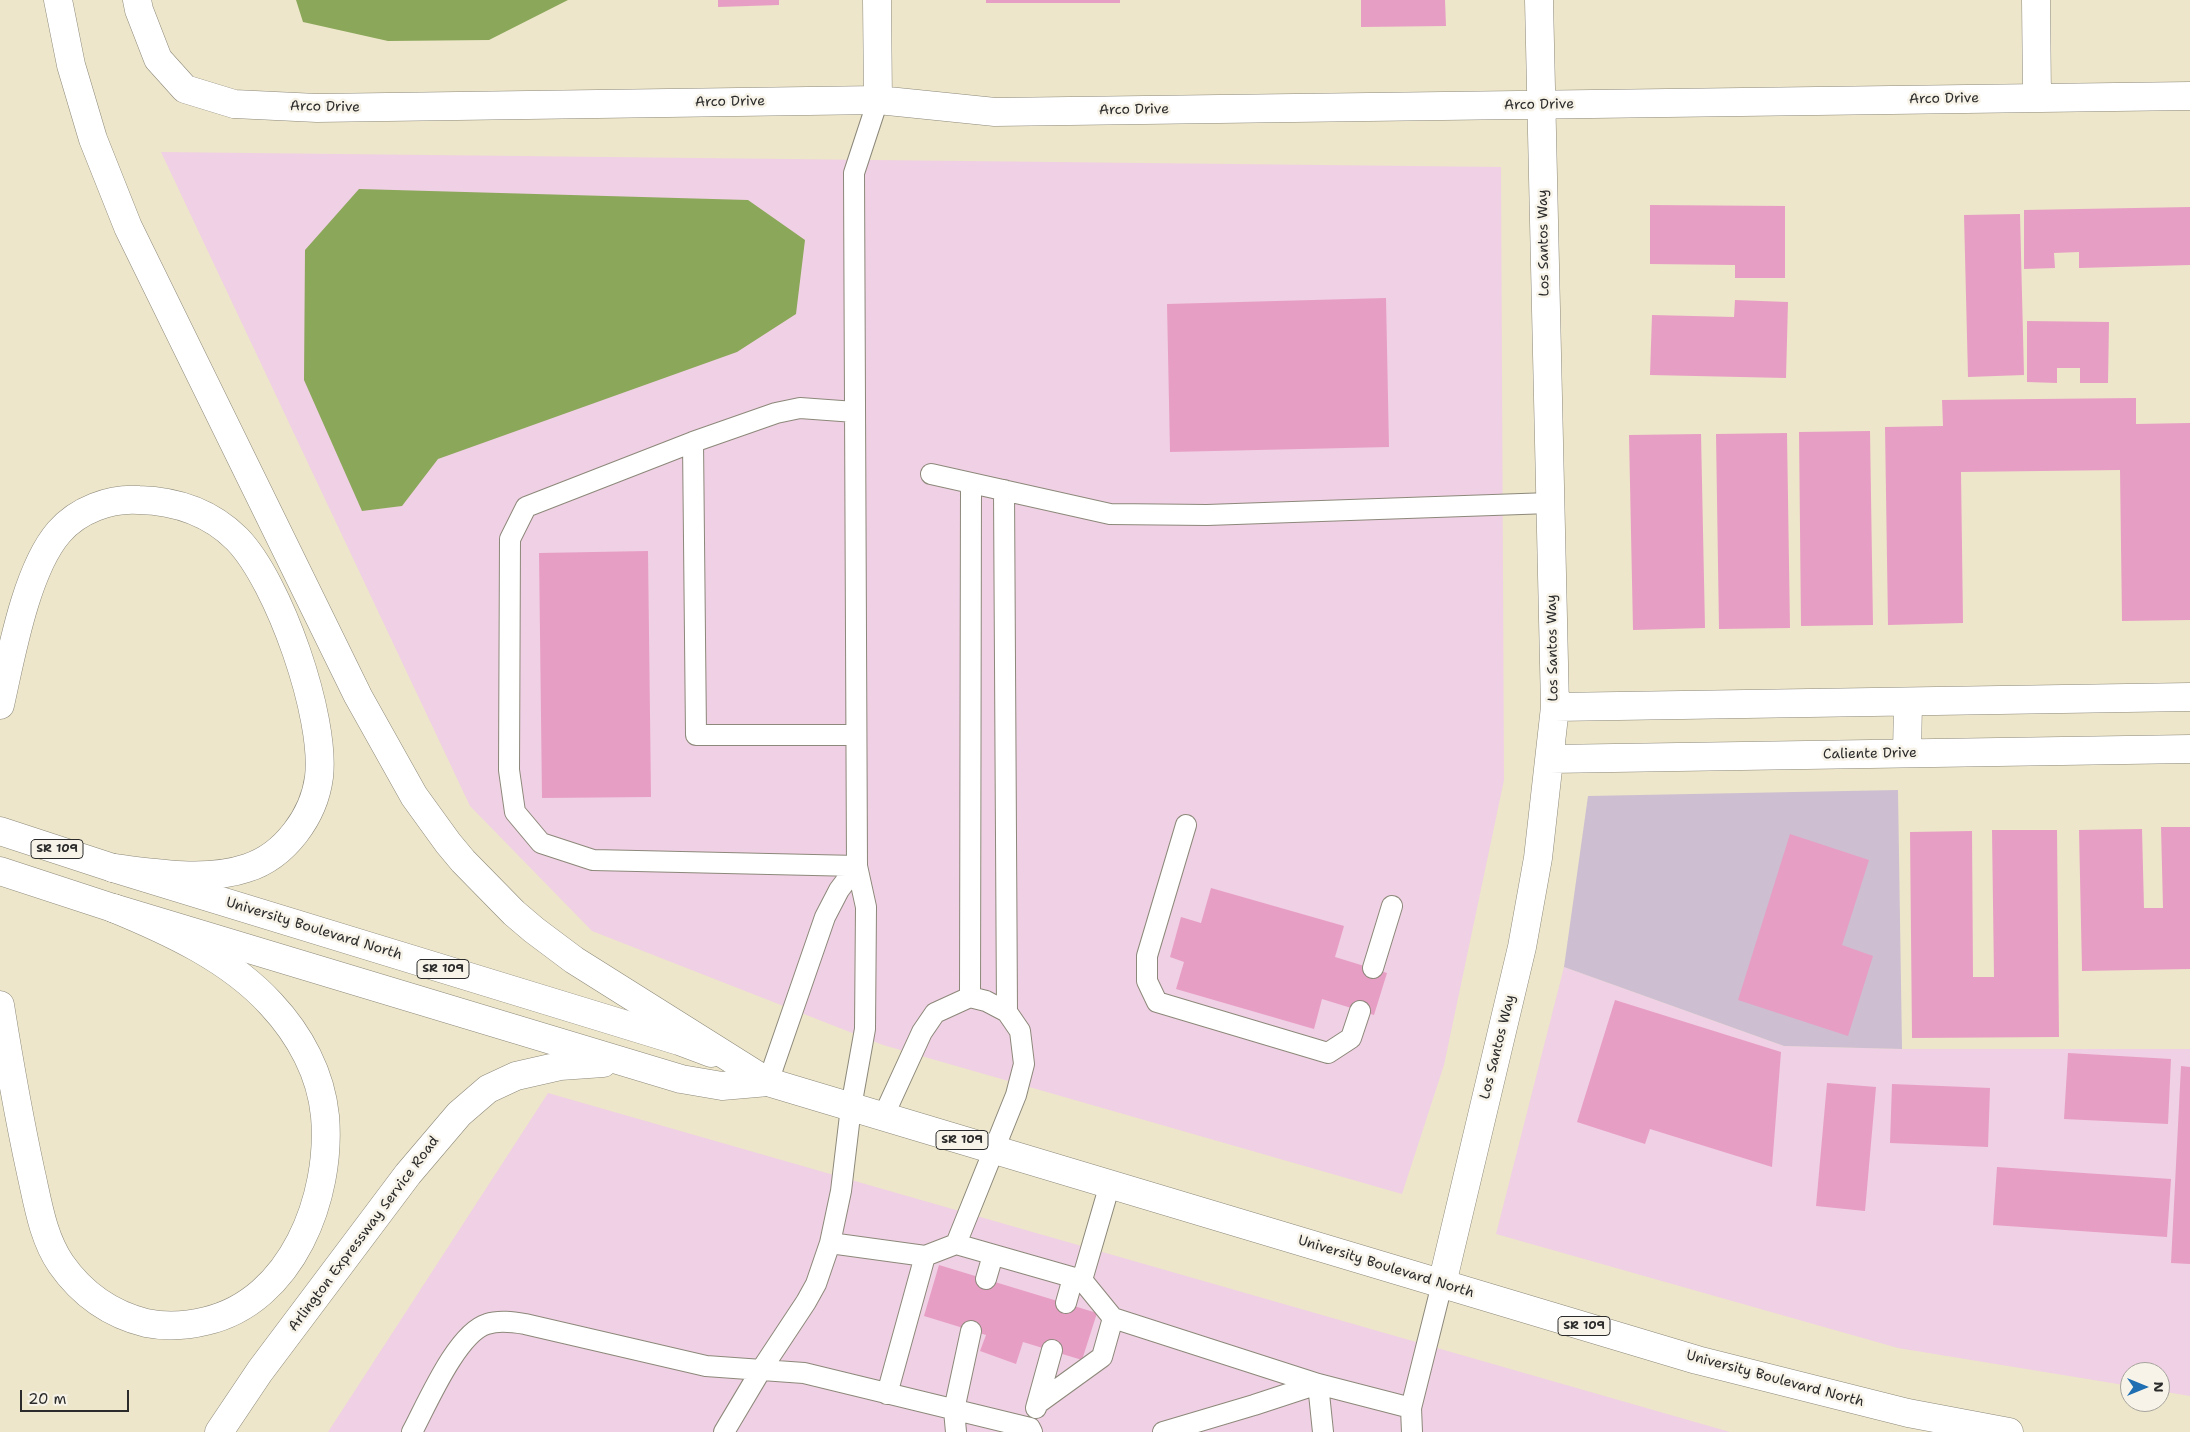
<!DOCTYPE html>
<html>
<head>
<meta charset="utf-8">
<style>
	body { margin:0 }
	#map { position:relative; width:2190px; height:1432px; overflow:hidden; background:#ede6ca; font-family:"Shantell Sans",sans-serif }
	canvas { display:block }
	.north { position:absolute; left:2120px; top:1362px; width:50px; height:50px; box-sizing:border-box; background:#f7f3e8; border:1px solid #a5a39c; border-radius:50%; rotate:90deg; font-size:14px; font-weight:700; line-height:20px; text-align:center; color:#2b2b2b }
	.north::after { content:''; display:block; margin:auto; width:18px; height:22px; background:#1f6fb2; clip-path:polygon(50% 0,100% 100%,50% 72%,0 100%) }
	.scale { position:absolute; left:20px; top:1390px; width:109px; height:22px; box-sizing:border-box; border:2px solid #2b2b2b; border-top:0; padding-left:6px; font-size:15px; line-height:18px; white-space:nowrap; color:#2b2b2b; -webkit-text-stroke:4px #f7f3e8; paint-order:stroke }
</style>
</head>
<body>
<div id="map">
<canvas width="2190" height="1432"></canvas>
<div class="north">N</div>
<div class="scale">20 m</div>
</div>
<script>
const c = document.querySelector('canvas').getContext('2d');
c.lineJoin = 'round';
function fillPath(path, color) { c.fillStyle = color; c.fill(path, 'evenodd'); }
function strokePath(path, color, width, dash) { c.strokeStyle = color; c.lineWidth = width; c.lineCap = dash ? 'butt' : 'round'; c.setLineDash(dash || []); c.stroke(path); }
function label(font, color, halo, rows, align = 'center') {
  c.font = font + ' "Shantell Sans",sans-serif'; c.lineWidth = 5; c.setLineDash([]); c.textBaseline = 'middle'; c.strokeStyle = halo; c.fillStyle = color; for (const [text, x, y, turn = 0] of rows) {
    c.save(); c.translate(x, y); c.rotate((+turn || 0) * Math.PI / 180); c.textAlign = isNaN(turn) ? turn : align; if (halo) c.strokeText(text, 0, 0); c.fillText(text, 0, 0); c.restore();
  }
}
const built = new Path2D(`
	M161,152l1340,15 3,613 -60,285 -42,129 -519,-149 -291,-114 -122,-125z
	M1564,967l220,79 118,3h288v347l-30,-5v-19h-30v14l-232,-38 -402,-114z
	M548,1093l1182,339h-1402z`);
const industrial = new Path2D(`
	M1898,790l4,259 -118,-3 -220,-79 24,-171z`);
const forest = new Path2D(`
	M296,0h272l-79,40 -101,1 -85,-19z
	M359,189l389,11 57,40 -9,74 -59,38 -299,107 -36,47 -40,5 -58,-131 1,-130z`);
const building = new Path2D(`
	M718,0h61v5l-61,2z
	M986,0h134v3h-134z
	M1361,0h84l1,26 -85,1z
	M1650,205l135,1v72h-50v-13l-85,-1z
	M2190,207v58l-111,3v-16l-25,1 1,15 -31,1v-59z
	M2020,214l4,161 -56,2 -4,-162z
	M1386,298l3,149 -219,5 -3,-148z
	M1735,300l53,2 -2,76 -136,-3 2,-60 82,2z
	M2027,321l82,1 -1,61h-28v-15h-23v15l-30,-1z
	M2136,398v26l54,-1v197l-68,1 -2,-151 -159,2 2,151 -75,2 -3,-198 58,-1 -1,-26z
	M1870,431l3,194 -72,1 -2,-194z
	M1787,433l3,195 -71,1 -3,-195z
	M1701,434l4,194 -72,2 -4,-195z
	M648,551l3,246 -109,1 -3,-245z
	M2161,827h29v142l-108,2 -3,-141 63,-1 2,79h19z
	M1992,830h65l2,207 -147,1 -2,-206 62,-1 1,146h21z
	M1790,834l79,26 -27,85 31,11 -25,80 -110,-36z
	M1211,888l133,38 -9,31 52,16 -13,42 -52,-16 -8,30 -138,-40 8,-27 -14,-5 11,-40 20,6z
	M1615,1000l166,52 -9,115 -122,-38 -5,15 -68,-22z
	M2068,1053l103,6 -3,65 -104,-5z
	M2181,1066l9,1v197l-19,-1z
	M1827,1083l49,4 -11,124 -49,-5z
	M1892,1084l98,4 -2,59 -98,-4z
	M1997,1167l174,12 -4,58 -174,-12z
	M939,1265l158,48 -15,47 -59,-18 -7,22 -36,-13 6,-16 -62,-19z`);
const lane = new Path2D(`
	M855,412l-55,-4 -24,5 -83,29 -167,65 -16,32 -1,231 6,42 26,31 52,17 264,6
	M693,442l3,293h160
	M931,474l179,40 97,1 343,-12
	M1004,490l3,522
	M1186,825l-39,131v25l10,21 171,51 23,-15 9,-27
	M1373,968l19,-62
	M970,997l1,-514
	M768,1082l57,-165 14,-27 18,-24
	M883,1117l39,-85 13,-19 35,-16 16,4 21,11 13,19 4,33 -8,31 -60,149
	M830,1243l95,13 31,-12 126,36 31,38 205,66 93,24
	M986,1279l7,-24
	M1082,1280l28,-96
	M1066,1303l7,-25
	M887,1394l38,-138
	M1037,1404l65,-47 11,-39
	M1036,1408l16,-58
	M412,1432c15,-28 45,-99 75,-108 12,-4 26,-2 38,0l181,42 98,7 226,55 2,4
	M724,1432l37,-62 45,-68 10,-18 14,-41 11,-52 10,-84 14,-78 1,-122 -9,-41 -3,-693 24,-73
	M956,1432l-2,-22 17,-79
	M1163,1432l91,-27 64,-21 5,48
	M1412,1432l-1,-24 31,-124`);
const street = new Path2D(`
	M137,0l2,10 19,49 27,30 49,15 83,4 561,-8 117,12 1195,-16
	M877,0l1,100
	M2036,0l1,97
	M1555,707l635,-10
	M1907,753l1,-50
	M1550,759l640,-10
	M1442,1284l80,-337 16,-89 17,-151 -16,-707`);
const primary = new Path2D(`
	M0,831l113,37 566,173 32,12
	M0,871l113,37 568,171 41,7 46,-4
	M747,1071l21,11 929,278 211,53 101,19
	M219,1432l41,-61 148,-197 51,-60 29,-25 28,-13 44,-10 43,-3`);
const highway = new Path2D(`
	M58,0l13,65 22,74 35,88 230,469 56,100 34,47 15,18 51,52 20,17 40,30 194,122
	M0,705c11,-49 26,-135 59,-173 19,-22 51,-34 80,-32 37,1 72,13 98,39 42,43 89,178 82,238 -5,39 -34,79 -72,91 -41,14 -92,5 -134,0
	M0,1005c9,56 19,113 31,168 7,31 12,65 30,91 21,30 49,50 85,59 20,4 40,3 60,-2 86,-20 126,-124 119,-205 -4,-42 -25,-81 -54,-112 -41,-45 -102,-73 -158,-96`);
const shields = [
	[57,849,52],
	[443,969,52],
	[962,1140,52],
	[1584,1326,52]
];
const shieldNames = [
	["SR 109",57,849],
	["SR 109",443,969],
	["SR 109",962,1140],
	["SR 109",1584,1326]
];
const streetNames = [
	["Arco Drive",1944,99,-1],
	["Arco Drive",730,102,-1],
	["Arco Drive",1539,105,-1],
	["Arco Drive",325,107,1],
	["Arco Drive",1134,110,-1],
	["Los Santos Way",1544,243,-91],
	["Los Santos Way",1553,648,-91],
	["Caliente Drive",1870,754,-1],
	["University Boulevard North",314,929,17],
	["Los Santos Way",1498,1047,-76],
	["Arlington Expressway Service Road",364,1234,-53],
	["University Boulevard North",1386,1267,17],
	["University Boulevard North",1775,1379,15]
];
fillPath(built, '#f0d0e4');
fillPath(industrial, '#cebed1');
fillPath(forest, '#8ba75a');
fillPath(building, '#e79ec4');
strokePath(lane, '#8c887a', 22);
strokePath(street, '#8c887a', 29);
strokePath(primary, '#8c887a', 29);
strokePath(highway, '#8c887a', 29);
strokePath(lane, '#fff', 20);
strokePath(street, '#fff', 28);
strokePath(primary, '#fff', 28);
strokePath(highway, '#fff', 28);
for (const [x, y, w] of shields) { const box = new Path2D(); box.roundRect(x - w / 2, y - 9.5, w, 19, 4); c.fillStyle = '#f7f3e8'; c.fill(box); strokePath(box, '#2b2b2b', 1); }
label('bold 12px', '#2b2b2b', null, shieldNames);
label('14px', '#2b2b2b', '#f7f3e8', streetNames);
</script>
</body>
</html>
